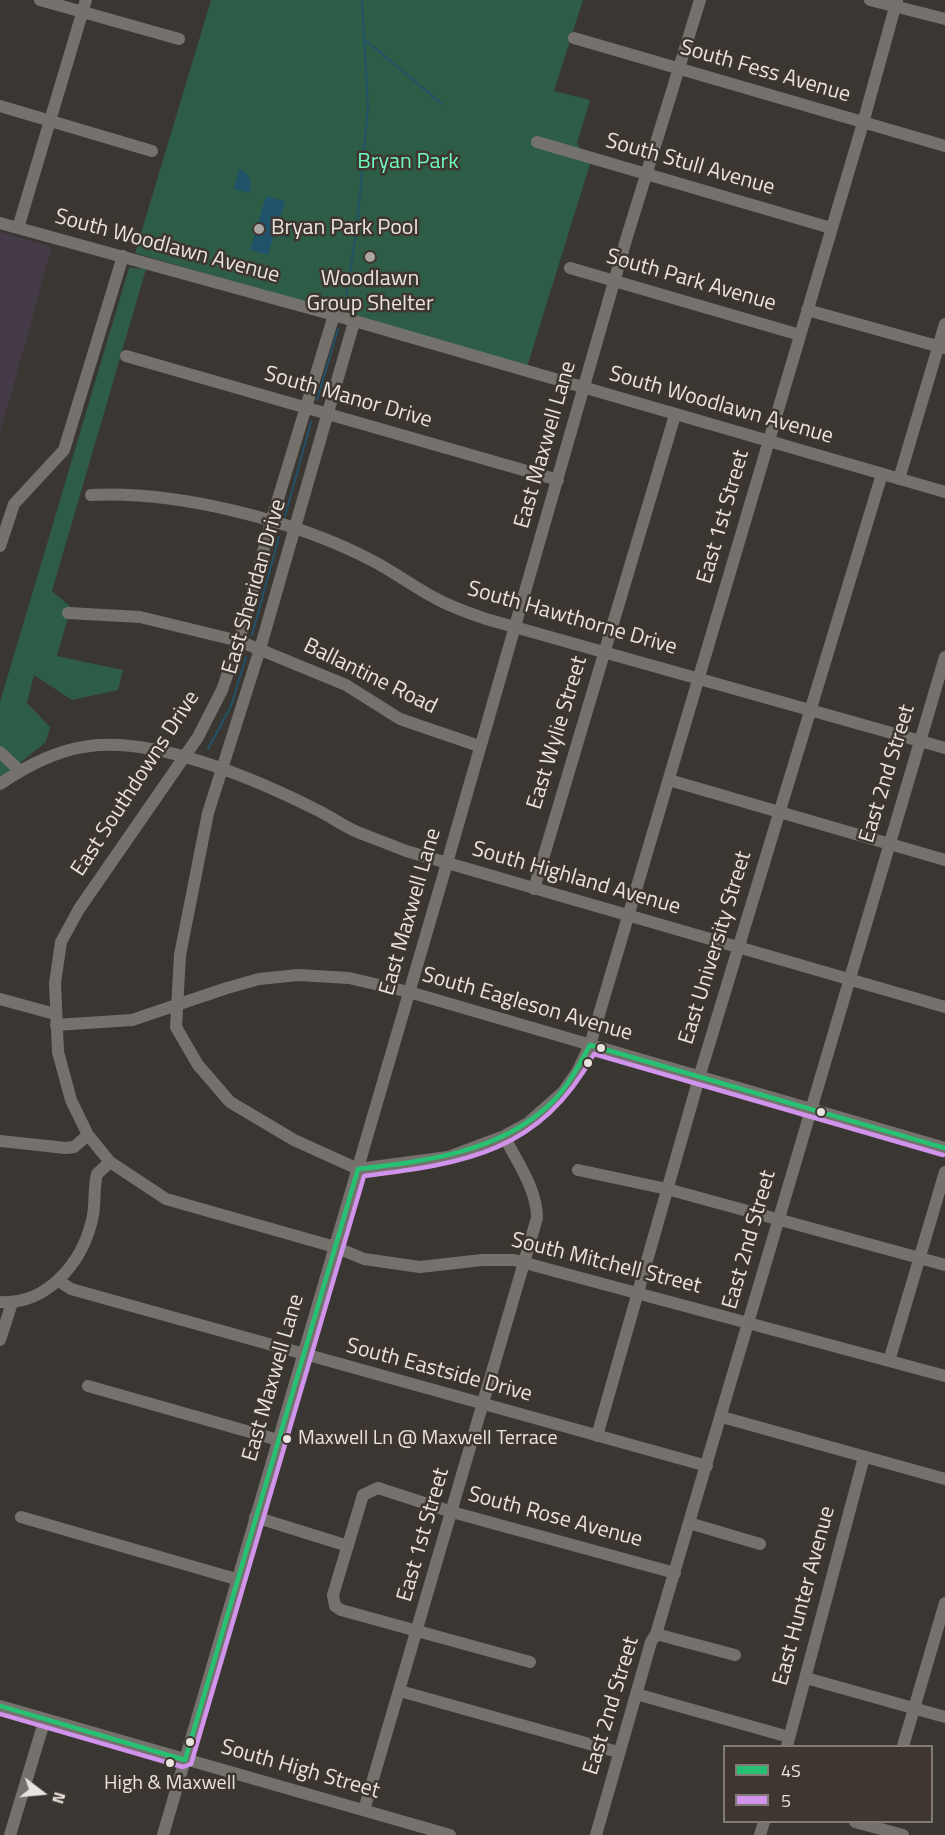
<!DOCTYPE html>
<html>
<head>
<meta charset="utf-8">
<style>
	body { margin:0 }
	#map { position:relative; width:945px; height:1835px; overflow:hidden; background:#3a3632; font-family:"Titillium Web",sans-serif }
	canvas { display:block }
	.legend { position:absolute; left:723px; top:1745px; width:210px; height:78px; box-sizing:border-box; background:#3e362f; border:2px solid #827b75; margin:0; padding:8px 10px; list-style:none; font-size:18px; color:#e8e3df }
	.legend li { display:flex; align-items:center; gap:12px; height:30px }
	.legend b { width:30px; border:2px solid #827b75 }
	.north { position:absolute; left:12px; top:1763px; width:60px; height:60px; -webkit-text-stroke:4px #3e362f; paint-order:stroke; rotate:106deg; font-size:16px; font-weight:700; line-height:24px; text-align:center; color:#e8e3df }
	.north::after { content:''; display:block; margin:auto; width:21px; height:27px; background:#e8e3df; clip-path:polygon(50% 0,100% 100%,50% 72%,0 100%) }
</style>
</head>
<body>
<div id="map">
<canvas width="945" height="1835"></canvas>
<ul class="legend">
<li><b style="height:8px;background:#26c172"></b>4S</li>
<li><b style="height:8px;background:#d193ec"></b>5</li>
</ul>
<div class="north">N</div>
</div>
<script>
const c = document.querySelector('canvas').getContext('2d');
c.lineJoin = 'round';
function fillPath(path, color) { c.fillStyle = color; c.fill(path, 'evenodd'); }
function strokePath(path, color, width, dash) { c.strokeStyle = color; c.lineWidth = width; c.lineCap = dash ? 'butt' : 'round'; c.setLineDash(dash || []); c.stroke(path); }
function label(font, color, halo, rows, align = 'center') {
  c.font = font + ' "Titillium Web",sans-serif'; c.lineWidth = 5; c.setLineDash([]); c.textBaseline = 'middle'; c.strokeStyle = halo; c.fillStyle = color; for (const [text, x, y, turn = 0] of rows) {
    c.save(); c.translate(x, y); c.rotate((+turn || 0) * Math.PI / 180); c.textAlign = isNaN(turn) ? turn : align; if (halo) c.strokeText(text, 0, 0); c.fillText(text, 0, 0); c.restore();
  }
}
const industrial = new Path2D(`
	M0,232l52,15 -52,187z`);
const green = new Path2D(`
	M211,0h372l-29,91 36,9 -13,43 13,21 -63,203 -392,-114z
	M129,268l17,1 -94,322 19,16 -14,49 66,14 -5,20 -46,10 -38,-25 -7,28 23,24 -4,15 -44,35 -2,-1v-74z`);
const water = new Path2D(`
	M239,169c10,4 15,14 10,24l-15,-4z
	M266,196l19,5 -6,21 13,4 -4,12 -14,-4 -6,21 -18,-5z`);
const stream = new Path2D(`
	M364,39l78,65
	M346,298l11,-72 11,-119 -6,-107
	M317,400l21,-71
	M285,516l26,-94
	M252,635l27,-98
	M208,749l23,-43 15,-49`);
const minor = new Path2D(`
	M40,0l139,39
	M870,0l75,19
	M574,38l371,108
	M0,106l152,45
	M537,142l294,86
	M0,223l334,92 611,177
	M18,228l68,-228
	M570,268l230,67
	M807,310l137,38
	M354,322l-94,327 -52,164 -28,142 -4,72 22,38 32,37 64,38 64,29 90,-12 56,-21 24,-13 35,-31 14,-20 13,-27 273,-922 34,-123
	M126,356l432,124
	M899,479l46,-155
	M91,495c87,-4 204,25 282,66 21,11 41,26 62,37 16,9 34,15 51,21l459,129
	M0,546l14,-42 50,-54 59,-194
	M68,613l72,4 99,24 107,44 54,34 79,27
	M0,752l20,19
	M669,780l276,80
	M0,784c25,-17 52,-32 83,-37 69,-13 175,33 236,64 12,6 23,14 36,20 17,7 34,13 51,20l539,156
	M534,889l141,-474
	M0,999l55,15
	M56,1025l76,-5 95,-32 32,-9 39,-4 51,3 60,14 536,156
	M88,1135l-17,-35 -13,-48 -3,-69 6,-41 18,-33 119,-172 24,-47 17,-49 32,-119 63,-207
	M0,1141l66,7 8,-1 14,-12 22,27 56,37 169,48 29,12 56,8 62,-7h32l431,116
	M578,1170l89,19 278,76
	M59,1281l12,8 636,177
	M0,1302c47,3 82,-39 92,-82 4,-15 1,-31 5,-46l13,-12
	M0,1340l12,-37
	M889,1361l56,-189
	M88,1386l190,54
	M722,1417l223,62
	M597,1436l104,-365 181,-597
	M21,1517l215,62
	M255,1517l93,29
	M689,1523l71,21
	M656,1634l79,21
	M530,1662l-189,-52 -6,-4 -2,-11 30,-100 15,-7 74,24 223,61
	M806,1678l139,39
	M400,1691l218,61
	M636,1694l153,43
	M0,1706l450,129
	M787,1746l77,-289
	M903,1746l42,-143
	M364,1810l173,-592c0,-29 -20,-56 -33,-82
	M855,1822l48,13
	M10,1835l35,-116
	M163,1835l284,-972 179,-623 74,-240
	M596,1835l55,-193 5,-8 289,-977
	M760,1835l4,-13`);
const bus1 = new Path2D(`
	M0,1706l185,54 173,-591c66,-8 139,-16 190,-63 19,-17 30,-39 42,-61l355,103`);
const bus2 = new Path2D(`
	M0,1714l183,53 8,-3 173,-588c103,-13 176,-24 230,-122l349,101`);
const markers = [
	[259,229,6,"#aba6a2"],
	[370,257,6,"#aba6a2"],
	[601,1048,5,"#e8e3df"],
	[588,1063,5,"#e8e3df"],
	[821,1112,5,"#e8e3df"],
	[287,1439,5,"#e8e3df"],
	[190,1742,5,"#e8e3df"],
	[170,1763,5,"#e8e3df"]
];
const busNames = [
	["Maxwell Ln @ Maxwell Terrace",298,1439],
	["High & Maxwell",170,1784,"center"]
];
const streetNames = [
	["South Fess Avenue",765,72,16],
	["South Stull Avenue",690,165,16],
	["South Woodlawn Avenue",167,247,15],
	["South Park Avenue",691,281,16],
	["South Manor Drive",348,398,16],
	["South Woodlawn Avenue",721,406,16],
	["East Maxwell Lane",546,445,-74],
	["East 1st Street",724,517,-74],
	["East Sheridan Drive",255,587,-74],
	["South Hawthorne Drive",572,619,16],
	["Ballantine Road",370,677,26],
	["East Wylie Street",558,733,-73],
	["East 2nd Street",888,774,-73],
	["East Southdowns Drive",136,784,-57],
	["South Highland Avenue",576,879,16],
	["East Maxwell Lane",411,912,-74],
	["East University Street",716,948,-73],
	["South Eagleson Avenue",527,1005,16],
	["East 2nd Street",750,1240,-74],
	["South Mitchell Street",606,1264,14],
	["South Eastside Drive",439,1371,15],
	["East Maxwell Lane",274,1378,-74],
	["South Rose Avenue",555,1518,15],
	["East 1st Street",424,1535,-74],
	["East Hunter Avenue",805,1596,-75],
	["East 2nd Street",612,1706,-73],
	["South High Street",300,1770,16]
];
const parkNames = [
	["Bryan Park",408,163]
];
const poiNames = [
	["Bryan Park Pool",271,229],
	["Woodlawn",370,280,"center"],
	["Group Shelter",370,305,"center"]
];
fillPath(industrial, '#443a48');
fillPath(green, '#2e5d47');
fillPath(water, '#20536a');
strokePath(stream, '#20536a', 2);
strokePath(minor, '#75726e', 12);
strokePath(bus1, '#26c172', 4.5);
strokePath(bus2, '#d193ec', 4.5);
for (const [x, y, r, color] of markers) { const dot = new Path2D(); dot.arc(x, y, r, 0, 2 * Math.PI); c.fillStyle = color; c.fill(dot); strokePath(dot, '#3e362f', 2); }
label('20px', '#e8e3df', '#3e362f', busNames, 'left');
label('22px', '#e8e3df', '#3e362f', streetNames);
label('22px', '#70fabe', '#3e362f', parkNames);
label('22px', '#e8e3df', '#3e362f', poiNames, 'left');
</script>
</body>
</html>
